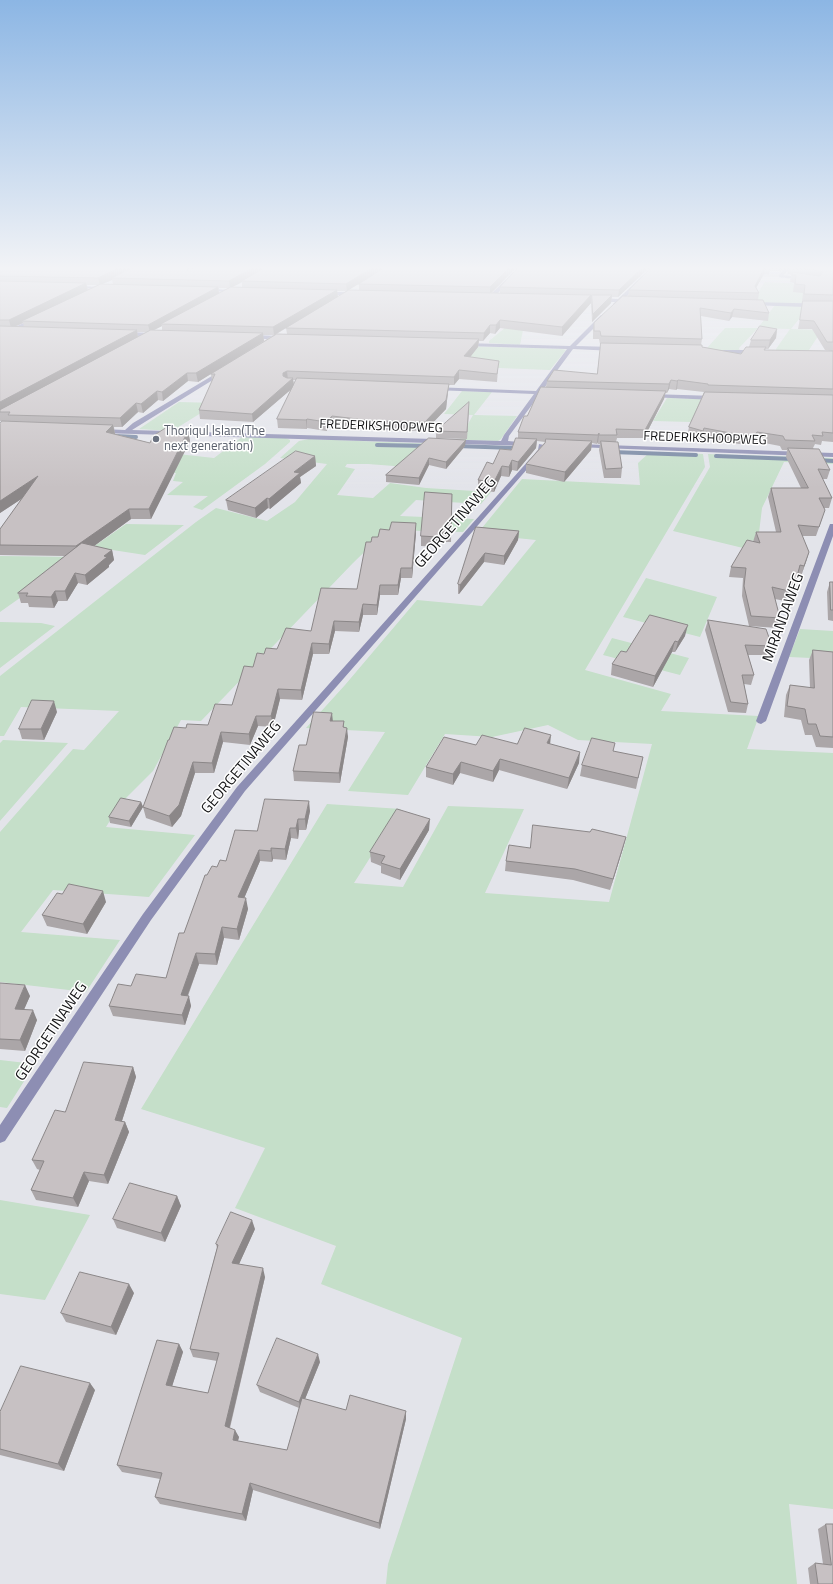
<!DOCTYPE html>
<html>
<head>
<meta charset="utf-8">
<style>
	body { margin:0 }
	canvas { display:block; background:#e3e4ea }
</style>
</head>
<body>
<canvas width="833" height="1584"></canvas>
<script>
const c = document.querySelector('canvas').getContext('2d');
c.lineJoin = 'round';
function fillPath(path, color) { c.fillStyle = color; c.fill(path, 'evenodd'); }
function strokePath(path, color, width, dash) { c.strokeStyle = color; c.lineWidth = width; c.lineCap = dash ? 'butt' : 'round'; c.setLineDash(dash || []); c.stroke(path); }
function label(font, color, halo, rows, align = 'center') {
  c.font = font + ' "Titillium Web",sans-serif'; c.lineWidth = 3; c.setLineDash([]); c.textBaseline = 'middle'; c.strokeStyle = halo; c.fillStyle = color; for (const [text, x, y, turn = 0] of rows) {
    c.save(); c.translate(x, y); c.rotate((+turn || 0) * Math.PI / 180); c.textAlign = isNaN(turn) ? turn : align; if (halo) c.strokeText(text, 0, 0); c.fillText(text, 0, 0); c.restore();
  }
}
const green = new Path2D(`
	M765,282l54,3 -8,19 -59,-1v-2z
	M775,305l31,1 1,3 -16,20 31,1 -13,20 2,3 -34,-1 -1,-3 14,-20 -32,-1 -19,20 1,3 -32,-1 -1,-2 18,-20h33z
	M512,322l11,8 -3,15 -31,-2v-2z
	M464,346l98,3 4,1 -16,20 -103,-4z
	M462,391l30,1 -18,23 43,1 -16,23 -3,2 -39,-1 14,-25 -29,-1z
	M667,398l37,1 -12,23 -39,-1z
	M179,402l38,1 -45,28 -33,-2z
	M242,437l44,1 4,2v2l-25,22 -63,46 -9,-3 15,-11 -41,-1 16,-13 -10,-1 3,-8 -26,-1 28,-18 36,4z
	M309,439l128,5 -30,23 -39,-3h-21l-2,3 10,2 -18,26 36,3 17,-15 36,5 65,4 -10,12 -65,-4 -16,16 74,3 -11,13 -76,-2 -34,33 -152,158 -20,-1 -28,51 -32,32 -15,24 89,8 -46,62 -96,-7 -32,42 99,8 -34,52 -86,-10v-150l73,-83 11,1 35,-39 -98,-4 -17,29h-4v-60l196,-154 20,-14 51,13 28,-19 32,-38 -47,-6 19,-17z
	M650,452l53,2 2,13 -120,203 86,24 -10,17 98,5 -12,33 86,4v756l-44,-5 8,80h-411l2,-20 74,-226 -141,-54 15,-38 -101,-38 30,-60 -124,-39 186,-305 74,5 -47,74 49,4 45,-81 76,3 -39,84 124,9 43,-158 -74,-4 -30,-15 -56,12 -47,-3 -37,61 -60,-4 37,-59 -79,-4 39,-43 72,-85 65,6 54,-66 -59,-6 45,-55 118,6 -2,-22z
	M708,454l125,4v6l-49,-2 -22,46 -4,33 -11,-1 -4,8 -70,-17 37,-64z
	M126,524l58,1 -39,30 -52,-8z
	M0,556l78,1 -78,55z
	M646,578l71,19 -17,40 -77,-20z
	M0,622l41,1 14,3 -55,42z
	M800,629l33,2v28l-44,-2z
	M612,638l77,20 -9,17 -77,-20z
	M3,740l65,3 -68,78v-78z
	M0,1060l35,4 -28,44 -7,-1z
	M0,1200l90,15 -45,85 -45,-6z`);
const stream = new Path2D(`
	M116,436l20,1
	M377,445l51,1
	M457,446l56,2
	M612,452l84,3
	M716,456l78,3
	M817,460l16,1`);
const minor = new Path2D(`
	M520,266h5l-28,28 -2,5h-4l2,-7z
	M653,266h5l-34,33 8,1v2h-11l-5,4 -3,-2 2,-2h-17l-3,-2 3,-2 20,1z
	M787,266h5l-8,9 20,3v2l-25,-3v-2z
	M74,286l32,1 2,1 -2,1 -34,-1z
	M206,289l32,1 2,1 -2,1 -34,-1z
	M324,292h32l3,2 -3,2 -34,-2v-2z
	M752,302l81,2v4l-83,-3 -1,-1z
	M601,315l5,1 -30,30 38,1 3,2 -3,2 -41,-2 -31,42 11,1v2h-13l-31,42 -1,5 22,2 1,1 -3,2 -426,-13 -3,-2 3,-2 23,1 8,-7 89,-53 3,2 -1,1 -92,57 369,11 3,-6 30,-41 -99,-4 -3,-2 1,-1 103,4 31,-42 -101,-3 -3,-2 1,-1 106,3z
	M34,318l3,2 -1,1 -36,17v-4z
	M124,332l32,1 3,2 -3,2 -34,-2 -1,-1z
	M250,335l32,1 3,2 -3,2 -34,-2v-2z
	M718,350h38l3,2 -3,2 -40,-1 -1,-1z
	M651,394l64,2 3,2 -3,2 -66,-3v-2z
	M539,444l5,1 -1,6 -298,340 -94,129 -146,221 -5,2v-18l24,-36 119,-175 94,-127 301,-337z
	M578,444l255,9v4l-257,-10v-2z
	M830,524h3v12l-67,185 -5,3 -3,-1 -2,-2z`);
const wall = new Path2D(`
	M0,266l188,5 8,-5h322l-26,27h8v-6l151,-21 -33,31h-6l-1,6 -19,19 -1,-19v-6v6l-29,33 -62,-8 -5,6 -5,-1 -7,8h-4l-1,6 -8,10 28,12 -1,13 -38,-3 -5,6h-5l-1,7 -2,17 -21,22 -51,-1 -42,-5 -6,6 -19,-3v1l-29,-1 -1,-9 14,-30 -38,33 -53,-3 -1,-9 13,-29 -1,-7 20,-13 -33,21 -10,-1 -25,20 -5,-1 -15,13 -5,-1 -16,15h-8l1,7 35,9 38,-12 2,10 -39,78h-20l-37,27 18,4 2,10 -5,5v2l-22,18 -9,-2 -11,18h-9l-4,7 -25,-1 -1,-4h-7l-3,-10 47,-37 -65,-1v-26l23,-31 -23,15v-89l10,-2 -1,-1h-9zM112,280l1,4h-11zM242,282v5h-9zM359,284v6h-10l6,-4zM87,285h11l-10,5zM219,288h9l-9,5zM337,291h9l-8,6zM23,323l1,4h-9zM162,326v4h-8zM286,328l1,6h-10zM137,332h10l-9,5zM263,335h10l-9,6zM293,380h3l-2,4z
	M770,266l-1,9 -5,-1 -8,14 3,5 -1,7 11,13 -1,8 -36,-4 -3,4 -28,-5 1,23 -1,6 1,2 39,7 8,-7 2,-7 26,-11 -1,9 -8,11h-2l-1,1 66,1 -6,-1 -13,-21h-14l5,-27h-1l1,-9 -10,-1 1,-9 -4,-1 1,-7 -4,-1 2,-8h44v176l-11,-1 -1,4 -6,-1 -2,4 17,22 -3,9h-5l10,19 -3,10h-5l-2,11 -6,17h-14l7,16 -8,24 -4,-1 -7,27 -15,-3 5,19 -3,10 -28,-2 -7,-30 1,-18 -14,-1 2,-10 22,-25 3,-10h20l-8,-35 3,-9h30l-15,-31 1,-7h-5l-2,-4 -26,-5 -1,3h-14l-36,-6 -2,2 -14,-3 2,-10 15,-35 -27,-3 -1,1 -7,-1 -2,4h-2l-1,6 -20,39h-27l-1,4 6,26 -1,10h-17l-5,-28 1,-6h-2v-2l-1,2 -5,-1 -1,7 -27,32 -38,-9v-9l19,-22 -8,-1 -1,7 -19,23 -5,-1 -3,7 -8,-1 -7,16 -16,-2v-10l15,-16 18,-14 7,-11v-7l9,-16 19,-29 1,-6 50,-7 4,-30h-1l-1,-5h-6v-8l1,-8 34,-27 1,-6z
	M778,266h7l-5,6z
	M469,410l-2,29 -31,-1v-7z
	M429,438l36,8 -19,23 -17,-4 -10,20 -33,-3v-7z
	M315,456l1,10 -16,11 1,6 -31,26 -2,-1 -12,10 -28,-8 -2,-10z
	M452,494l-1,48h-12l-1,5 -17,-1v-10z
	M476,527l43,4 -1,9 -14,25 -20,-3 -25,32h-1v-10z
	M416,533l-4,45h-11l-3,17h-18l-3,20h-14l-4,17 -24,-1 -6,23h-16l-11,46 -22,-1 -7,28 -15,-1 -8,19 -27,-3 -9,31h-19l-14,43 -9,11 -26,-9 -3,-11 26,-67 17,-12 22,-3 24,-20 21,-38 11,-13 13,-5 34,-18 46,-42 14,-47 7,-5z
	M830,582h3v39l-5,-1 -1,-28z
	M708,620l64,26 -2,9h-22l6,20 -3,10 -7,-1 4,20 -2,9 -18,-1 -23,-82z
	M685,636l-10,16h-3l-19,35 -42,-12 1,-11 14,-12z
	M813,650l20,2v96l-17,-1 -4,-12h-7l-4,-15 -17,-3 2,-22 4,-10 20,3 -1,-28z
	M57,712l-13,28 -22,-1 -3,-10z
	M332,713v8h12v6l4,10 -8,46 -46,-2 -1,-10 13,-26z
	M550,744l29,19 -12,26 -68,-19 -6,12 -33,-9 -7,12 -27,-8v-10l50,-22z
	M614,752l29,5 -7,32 -56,-13 2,-11z
	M141,802l2,5 -12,20 -21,-4 -1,-6z
	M310,811l-4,19h-7l-1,9 -7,-1 -5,22 -13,-1 -1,3 -12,-1 -16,37 4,11 -9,31 -15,-2 -7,27 -18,-1 -11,32 3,10 -6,19 -72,-9 -4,-10 22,-20 35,-8 41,-103 10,-8 9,-6 31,-30z
	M429,830l-29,50 -19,-7v-7l-10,-4 -1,-10z
	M626,837l-3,11 -13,42 -37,-10 -68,-9 1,-10 24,-13z
	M62,894l44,8 -19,32 -40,-8 -5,-11z
	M0,983l30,13 -6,13 13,11 -12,31 -25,-2z
	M133,1067l3,10 -14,44 3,1 4,10 -21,52 -19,-3 -11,26 -42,-7 -5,-10 9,-20 -3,-1 -5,-9 33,-48z
	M177,1196l4,10 -16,36 -48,-14 -4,-9z
	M255,1229l-16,35 26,13 -35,151 9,9 -1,4 49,9 12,-42 -39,-16 -3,-7 63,-23 -15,37 41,11 60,9 -26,110 -127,-39 -7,31 -86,-17 -5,-7 5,-18 -38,-7 -5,-7 62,-121 4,8 -11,34 36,7 9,-32 -24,-4 -3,-8 27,-101 -1,-4z
	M134,1293l-18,42 -50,-13 -5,-9z
	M95,1390l-31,81 -64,-16v-43z
	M826,1524h7v60h-23l-2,-16 7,-5 8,1 -5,-35z`);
const shadedWall = new Path2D(`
	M123,266h17l-28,12v2l-12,5 -2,-7z
	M256,266h15l-29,15v1l-12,6 -1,-7z
	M375,266h13l-41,25 -1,-7z
	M511,266h7l-28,28v-7z
	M644,266h7l-33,31 1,-7z
	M781,266h4l-5,6z
	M765,267l-1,7 -11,19 2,-7z
	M86,283l2,8 -66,30 1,2 -12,5 -2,-8z
	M218,287l1,7 -58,30 1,2 -12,6 -2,-7z
	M337,290l1,7 -64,38 -1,-8z
	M591,295v8l-29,33v-9z
	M612,295l-1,8 -19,19 1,-8z
	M734,309l-2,8 -3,4 2,-8z
	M500,320v8l-5,6 1,-9z
	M490,325v8l-7,8 1,-8z
	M777,329l-1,9 -8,11 2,-9z
	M137,330l1,8 -138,74v-10z
	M263,333l1,8 -66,41 -2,-9z
	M479,339l-1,8 -14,18v-9z
	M459,370v9l-5,6v-8z
	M287,371l1,9 -4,2 -1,-9z
	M187,373l1,8 -25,20 -1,-9z
	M293,378l1,9 -41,35 -1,-8z
	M671,380l-2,9 -2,4 2,-9z
	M678,380l-1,9 -1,1 1,-9z
	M449,384l-1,8 -2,17 -21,22v-9z
	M157,391l1,9 -15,13 -2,-9z
	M666,391l-2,8 -20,39 1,-8z
	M136,403l2,9 -16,15 -2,-9z
	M332,416v9l-6,6v-9z
	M307,419v10l-1,-9z
	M113,425l2,9 -9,-2z
	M704,428l-1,10 -2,2 2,-9z
	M188,431l2,10 -39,78 -2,-10z
	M757,432l-4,12 2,-9z
	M599,433l-1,9 -1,2 1,-9z
	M537,439l-1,9 -19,23 1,-9z
	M466,440l-1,6 -19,23v-7z
	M592,441l-1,9 -27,32 1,-10z
	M315,456l1,10 -16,11 1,6 -31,26 -1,-10 25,-27z
	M429,458v7l-10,20v-7z
	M512,460v10l-3,7v-10z
	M502,466l-1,10 -7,16v-10z
	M38,476l3,10 -41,27v-12z
	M267,498l1,10 -12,10 -1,-10z
	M129,509l2,10 -52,38 -3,-11z
	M416,523v10l-4,45v-10z
	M519,531l-1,9 -14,25v-9z
	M440,532l-1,10 -1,5v-10z
	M112,550l2,10 -5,5v2l-22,18 -2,-10 19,-19z
	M809,552l-3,10 -5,14 3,-10z
	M485,553l-1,9 -25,32 1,-9z
	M401,568v10l-3,17v-10z
	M75,573l3,10 -11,18 -2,-10z
	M380,585v10l-3,20v-10z
	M55,591l3,10 -4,7 -3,-11z
	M363,604v11l-4,17v-10z
	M334,621l1,10 -6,23v-10z
	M688,625l-3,11 -10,16 3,-10z
	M675,641l-3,11 -19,35 2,-11z
	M312,643l1,11 -11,46 -1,-10z
	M278,689l2,10 -7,28 -2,-11z
	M54,701l3,11 -13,28 -3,-11z
	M332,713l1,9 -3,-1z
	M256,716l2,10 -8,19 -1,-11z
	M347,728l1,9 -8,46 -1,-10z
	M221,732l2,10 -9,31 -2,-10z
	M551,735l-1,10 -3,-2z
	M580,752l-1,11 -12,26 2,-11z
	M500,759l-1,11 -6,12v-11z
	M193,762l2,11 -14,43 -9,11 -3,-11z
	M461,762l-1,11 -7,12v-11z
	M309,801l1,10 -4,19 -1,-11z
	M141,802l2,5 -12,20 -2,-6z
	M298,819l1,11 -1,9 -2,-11z
	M430,819l-1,11 -29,50v-11z
	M290,828l1,10 -5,22 -1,-11z
	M626,837l-3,11 -13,42 3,-11z
	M271,848l2,11 -1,3 -1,-11z
	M259,850l1,11 -20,47 -2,-11z
	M103,891l3,11 -19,32 -4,-10z
	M246,898l2,11 -9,31 -2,-11z
	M222,927l2,11 -7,27 -2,-11z
	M196,953l3,11 -15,41 -3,-10z
	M25,985l5,11 -10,23 -5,-10z
	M189,996l2,10 -6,19 -3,-10z
	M33,1010l4,10 -12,31 -5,-11z
	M133,1067l3,10 -17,53 -4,-10z
	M125,1122l4,10 -21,52 -4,-9z
	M84,1172l5,9 -11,26 -5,-9z
	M177,1196l4,10 -16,36 -4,-9z
	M252,1220l3,9 -20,44 -3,-10z
	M263,1268l2,9 -37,157 -3,-8z
	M129,1284l5,9 -18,42 -5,-8z
	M179,1344l4,8 -13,41 -4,-8z
	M318,1354l2,8 -19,47 -2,-7z
	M90,1383l5,7 -31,81 -6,-7z
	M406,1411v8l-26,110 -1,-6z
	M235,1430l4,7 -3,10 -3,-7z
	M250,1483l3,7 -7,31 -4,-7z`);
const building = new Path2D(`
	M0,266h123l-25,12 -98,-2z
	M136,266h49l3,5 8,-5h60l-27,15 -117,-3z
	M268,266h107l-29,18 -104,-3z
	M387,266h124l-21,21 -131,-3z
	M520,266h124l-25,24 -119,-3z
	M653,266h117v1h-5l-10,19 4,7 -130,-3z
	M789,266h44v29l-29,-1 1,-9 -10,-1 1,-9h-4v-3l28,4 3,-4z
	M0,281l86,2 -77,37h-9z
	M101,284l117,3 -70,38 -126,-4z
	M231,287l106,3 -64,37 -112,-3z
	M349,290l242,5 -29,32 -62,-7 -4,5h-6l-6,8 -198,-5z
	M592,295h20l-19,19z
	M623,296l140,4 6,13 -35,-4 -3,4 -31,-5 2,31 -101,-3 -1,-5h-6v-8z
	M803,301h30v41h-6l-13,-21 -14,-1z
	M0,326l137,4 -137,72z
	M760,326l17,3 -7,11h-19z
	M151,330l112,3 -67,40h-9l-25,19 -5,-1 -16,13 -5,-1 -16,15 -112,-3 2,-3h-10v-2z
	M277,334l202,5 -15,17 35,5 -2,13 -38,-4 -5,7 -167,-6 -4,2v3l4,2h6l-41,36 -53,-4 16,-36h-4z
	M601,343l101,2v2l39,7 5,-7h20l-2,3 69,1v38l-125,-4v-1l-30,-4 -1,1 -6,-1 -2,4 -122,-3 7,-11 43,4z
	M297,378l152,6 -3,16 -21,22 -51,-1 -42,-5 -6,6 -19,-3 -1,1 -29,-1z
	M541,387l125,4 -21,39 -29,-1 1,6h-18v-2l-1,2 -80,-3 6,-16h3z
	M705,392l128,3v38l-11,-1 1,4 -11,-1 3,6 -30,-1 -2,-4 -26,-4 -2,3h-14l-37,-7 -1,3 -14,-4z
	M469,402l-2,30 -31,-1 10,-9z
	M2,421l111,4 -7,7 44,11 3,-7 14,-9 21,4 -39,78h-20l-53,37 -76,-1v-16l38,-53 -38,25v-77z
	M429,438l37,2 -20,22 -17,-4 -10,20 -33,-3z
	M516,438l21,1 -19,23 -6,-2 -3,7 -7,-1 -8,16 -16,-2 9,-18 6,2 7,-15 11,1z
	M546,439l46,2 -27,31 -39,-8 19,-21z
	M601,441l17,1 4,26 -16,1z
	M788,448l31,1 11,21 -12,-1 14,29h-13l6,12 -6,17 -21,-2 11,27 -5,14 -4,-1 -7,27 -21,-5 8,31 -29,-2 -7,-30 2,-18 -15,-1 16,-27 13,3 -4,-11h25l-10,-44h37z
	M296,451l19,5 -21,16 6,1 -31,26 -2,-1 -12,10 -29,-8z
	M425,492l27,2 -1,38h-11l-2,5 -17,-1z
	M392,522l24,1 -4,45h-11l-3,17h-18l-3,20 -14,-1 -4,18 -25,-1 -5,23 -17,-1 -11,47 -23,-1 -7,27h-15l-7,18 -28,-2 -9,31 -19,-1 -14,43 -10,11 -26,-9 25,-67h1l5,-13 12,1 1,-4 21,1 7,-21 17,1 12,-39 9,1 4,-14 7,1 2,-6 11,1 9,-21 25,3 10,-43 36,1 9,-47h5l1,-5h6l2,-8 9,1z
	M476,527l43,4 -15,25 -19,-3 -25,32 -2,-1z
	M82,543l30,7 -8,6 3,1 -22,18 -10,-2 -10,18h-10l-4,6 -25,-1 2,-3h-10z
	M830,582h3v28h-2z
	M650,615l38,10 -10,17 -3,-1 -20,35 -43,-12 9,-13 5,1z
	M708,620l58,9 6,17 -27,-1 9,30h-12l6,29 -17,-2z
	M813,650l20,2v85l-13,-1 -4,-12h-8l-3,-15 -18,-3 3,-21 24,3z
	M32,700l22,1 -13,28h-22z
	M314,712l18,1 -2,8h14l-1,6 4,1 -8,45 -46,-2 6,-26h7z
	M525,728l26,7 -4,8 33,9 -11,26 -69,-19 -7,12 -32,-9 -8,12 -27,-7 18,-30 32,8 6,-10 35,9z
	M592,738l23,5 -2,8 30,6 -5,21 -56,-13z
	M121,798l20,4 -12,19 -20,-4z
	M265,799l44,2 -4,18h-7l-2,9h-6l-5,21 -14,-1v3l-12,-1 -21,47 8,1 -9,31 -15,-2 -7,27 -19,-1 -15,42 8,1 -7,19 -73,-9 9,-22 13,2 5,-12 30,4 13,-45h5l21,-58h2l5,-9 5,1 3,-7 6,1 9,-31 22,1z
	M397,809l33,10 -30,50 -19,-6 4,-7 -15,-4z
	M533,825l57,7 2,-3 34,8 -13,42 -38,-10 -69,-8 3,-16 21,3z
	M69,884l34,7 -20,33 -41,-9 15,-22 5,1z
	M0,983l25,2 -10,24 18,1 -13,30 -20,-1z
	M84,1062l49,5 -18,53 10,2 -21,53 -20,-3 -11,26 -42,-8 13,-29 -12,-1 23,-50 10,2z
	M130,1183l47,13 -16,37 -48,-14z
	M231,1212l21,8 -20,43 31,5 -38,158 10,4 -2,10 54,10 15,-52 44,12 4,-15 56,16 -27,112 -129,-40 -8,31 -87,-17 7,-24 -45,-8 40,-125 22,4 -13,41 42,8 11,-40 -29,-4 28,-104 -2,-1z
	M80,1272l49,12 -18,43 -50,-14z
	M277,1338l41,16 -19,48 -42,-17z
	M21,1366l69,17 -32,81 -58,-15v-37z
	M826,1524h7v60h-15l-3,-21 16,2z`);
const markers = [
	[156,439,4,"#6b7280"]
];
const farStreetnames = [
	["FREDERIKSHOOPWEG",381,427,2],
	["FREDERIKSHOOPWEG",705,439,2]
];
const farWorshipnames = [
	["Thoriqul Islam(The",164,432],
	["next generation)",164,447]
];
const streetNames = [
	["GEORGETINAWEG",456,523,-49],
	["MIRANDAWEG",784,618,-70],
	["GEORGETINAWEG",242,768,-50],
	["GEORGETINAWEG",52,1032,-56]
];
fillPath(green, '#c5dfc9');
strokePath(stream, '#7787a2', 4);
fillPath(minor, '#8d8eb3');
fillPath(wall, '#aba6a8');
fillPath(shadedWall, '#8b8788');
fillPath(building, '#c7c1c3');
strokePath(building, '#8b8788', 1);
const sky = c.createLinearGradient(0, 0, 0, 488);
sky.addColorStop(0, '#8cb6e4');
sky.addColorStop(0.55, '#f2f3f6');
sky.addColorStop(1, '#f2f3f600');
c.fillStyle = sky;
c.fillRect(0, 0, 833, 488);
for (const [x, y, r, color] of markers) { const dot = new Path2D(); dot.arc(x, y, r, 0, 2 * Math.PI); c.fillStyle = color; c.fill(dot); strokePath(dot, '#fff', 1.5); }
label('13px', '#121214', '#fff', farStreetnames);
label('13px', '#5b616d', '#fff', farWorshipnames, 'left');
label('15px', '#121214', '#fff', streetNames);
</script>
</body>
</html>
